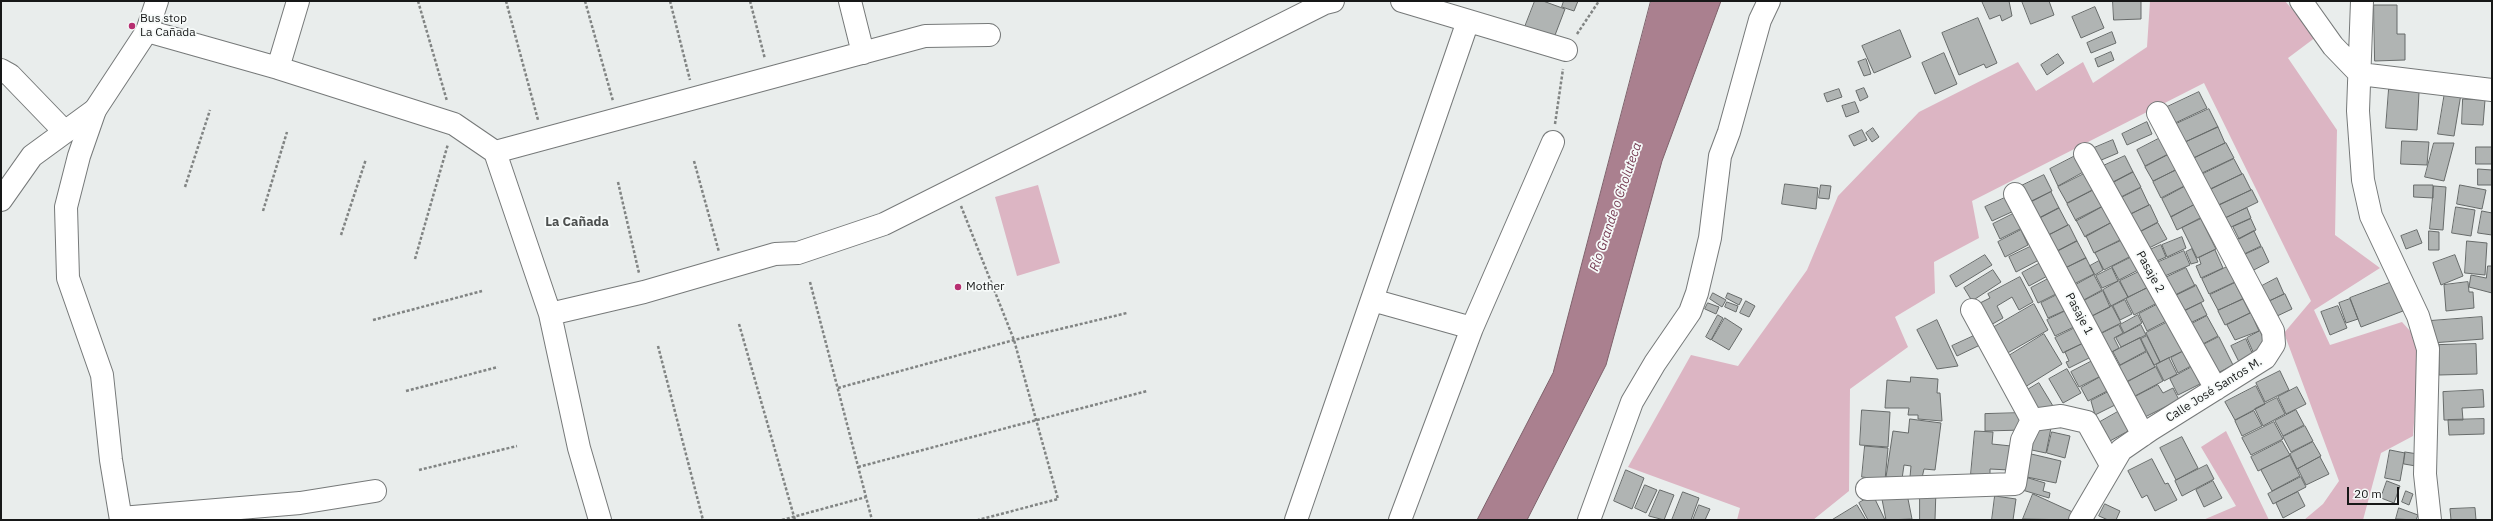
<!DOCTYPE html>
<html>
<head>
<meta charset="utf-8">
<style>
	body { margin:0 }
	#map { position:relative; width:2493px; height:521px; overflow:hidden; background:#e9edec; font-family:"IBM Plex Sans",sans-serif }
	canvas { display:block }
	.frame { position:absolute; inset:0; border:2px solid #171818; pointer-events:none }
	.scale { position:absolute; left:2347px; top:487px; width:52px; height:18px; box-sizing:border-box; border:2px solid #171818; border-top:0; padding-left:5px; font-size:12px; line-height:14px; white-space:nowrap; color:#171818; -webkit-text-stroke:3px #f6faf9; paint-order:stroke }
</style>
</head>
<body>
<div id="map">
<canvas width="2493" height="521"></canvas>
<div class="frame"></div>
<div class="scale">20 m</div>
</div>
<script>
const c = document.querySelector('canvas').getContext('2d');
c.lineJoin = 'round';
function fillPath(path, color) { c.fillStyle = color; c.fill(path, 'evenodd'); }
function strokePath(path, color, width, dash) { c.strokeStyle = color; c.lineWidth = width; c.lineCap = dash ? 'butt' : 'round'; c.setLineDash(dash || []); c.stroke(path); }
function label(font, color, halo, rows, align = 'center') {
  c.font = font + ' "IBM Plex Sans",sans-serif'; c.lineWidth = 3.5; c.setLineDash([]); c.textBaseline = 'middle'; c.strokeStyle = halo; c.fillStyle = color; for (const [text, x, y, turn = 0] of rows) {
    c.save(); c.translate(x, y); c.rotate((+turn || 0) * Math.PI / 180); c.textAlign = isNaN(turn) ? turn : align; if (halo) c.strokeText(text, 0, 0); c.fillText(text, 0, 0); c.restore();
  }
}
const green = new Path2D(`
	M2150,1h135l31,36 -28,21 49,72 -2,105 45,33 -66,42 16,35 72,-23 18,20 -7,94 -32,17 -18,67h-59l19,-16 16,-23 -55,-148 27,-32 -107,-218 -232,118 7,37 -45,24 1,31 -40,24 13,30 -58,42 -1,102 -36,29h-76l3,-12 -112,-41 63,-112 47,11 69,-96 31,-74 81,-84 99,-50 18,29 47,-29 10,21 54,-36z
	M1038,185l22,78 -43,13 -22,-79z
	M2226,431l43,89h-66l33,-14 -35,-59z`);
const water = new Path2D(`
	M1651,1h70l-59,160 -56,204 -79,155h-50l76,-147z`);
const building = new Path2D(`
	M1535,1h8l22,8 -13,34 -29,-11z
	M1564,1h14l-4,10 -12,-4z
	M1982,1h27l3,15 -10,5 -2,-6 -10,4z
	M2022,1h27l5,14 -23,9z
	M2113,1h28v18l-27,1z
	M2374,5h23v29h8v26l-30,1z
	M2095,7l9,21 -23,10 -9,-21z
	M1978,18l19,45 -11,5 -2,-4 -25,11 -17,-42z
	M1900,30l11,27 -37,16 -12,-27z
	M2112,32l4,11 -25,10 -4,-10z
	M2111,52l3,8 -16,7 -3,-8z
	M1944,53l13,31 -22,10 -13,-31z
	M2058,54l6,9 -17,12 -6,-10z
	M1866,59l5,15 -7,2 -6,-14z
	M1864,88l4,9 -8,4 -4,-10z
	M1839,89l3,8 -15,5 -3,-8z
	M2389,89l30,3 -2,38 -31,-2z
	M2199,92l8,16 -34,16 -8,-16z
	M2445,92l16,2 -7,42 -16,-2z
	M2463,99l22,1 -2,25 -21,-1z
	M1855,102l4,10 -13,5 -4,-11z
	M2209,109l9,18 -35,16 -9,-18z
	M2147,122l5,12 -25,11 -5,-11z
	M2218,127l7,16 -34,16 -7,-16z
	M1873,128l6,9 -7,5 -6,-9z
	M1862,130l5,10 -13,6 -5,-10z
	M2164,136l8,16 -27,14 -8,-16z
	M2113,140l5,13 -19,8 -5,-13z
	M2402,141l27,1 -2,23 -26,-1z
	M2226,143l8,15 -34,16 -7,-15z
	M2434,143h20l-10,38 -19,-4z
	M2476,147h16v17h-16z
	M2172,153l8,15 -27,13 -8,-14z
	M2079,154l8,16 -29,16 -8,-17z
	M2125,156l8,16 -23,12 -9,-17z
	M2234,159l8,15 -33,16 -8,-15z
	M2180,168l8,16 -27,14 -8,-16z
	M2478,169l14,1v15h-14z
	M2088,172l8,16 -29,15 -9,-16z
	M2133,172l8,15 -24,12 -7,-15z
	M2243,174l8,16 -34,16 -8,-16z
	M2044,175l8,16 -27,14 -8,-17z
	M1785,184l33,4 -2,21 -34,-5z
	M1821,185l10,1 -2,13 -10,-1z
	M2188,185l9,18 -26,14 -9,-18z
	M2414,185h19v13l-19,-1z
	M2460,185l26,5 -4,19 -25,-5z
	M2434,186l12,1 -3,43 -13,-1z
	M2141,188l8,17 -23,11 -9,-16z
	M2096,189l9,16 -29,16 -9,-17z
	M2252,190l6,12 -35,17 -6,-13z
	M2051,192l8,16 -27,14 -8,-17z
	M2009,196l7,14 -24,11 -7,-14z
	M2198,203l6,13 -27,14 -6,-13z
	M2106,205l8,16 -29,16 -9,-17z
	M2150,205l8,17 -23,12 -9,-17z
	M2456,207l19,3 -4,26 -19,-3z
	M2059,208l9,17 -27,14 -9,-17z
	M2247,208l4,10 -20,9 -5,-9z
	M2019,211l7,15 -26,13 -7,-15z
	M2482,211l10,2v22l-14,-2z
	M2201,219l15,30 -19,9 -15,-30z
	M2251,219l5,11 -17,9 -6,-12z
	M2115,221l9,17 -30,15 -8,-17z
	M2158,223l9,16 -24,12 -8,-16z
	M2069,225l8,16 -27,14 -9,-16z
	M2021,230l7,15 -23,12 -7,-15z
	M2417,230l5,13 -16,6 -5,-13z
	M2254,231l7,15 -19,9 -7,-14z
	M2429,231l10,1v18h-10z
	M2182,237l4,11 -19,9 -5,-12z
	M2125,239l8,16 -29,15 -9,-17z
	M2077,241l9,17 -27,13 -9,-16z
	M2467,241l20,2 -2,32 -20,-2z
	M2161,245l5,12 -16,7 -5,-12z
	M2032,246l7,14 -23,12 -7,-15z
	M2262,247l7,15 -19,10 -8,-16z
	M2192,249l6,13 -7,2 -5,-12z
	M2215,250l8,18 -22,10 -5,-12 5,-2 -2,-6z
	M2184,251l6,14 -32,14 -6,-14z
	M1985,255l7,10 -36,22 -6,-11z
	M2455,255l8,21 -22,9 -8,-22z
	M2134,256l6,13 -21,11 -7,-13z
	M2086,258l8,16 -28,14 -8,-16z
	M2044,261l7,13 -22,12 -7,-13z
	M2099,261l4,9 -8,5 -5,-9z
	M2488,266h4v27l-23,-6 2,-12 15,3z
	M2227,267l8,15 -26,12 -7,-15z
	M2112,268l6,13 -16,7 -6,-12z
	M2186,268l9,18 -23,11 -9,-18z
	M2145,269l8,16 -25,12 -8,-16z
	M1993,270l8,12 -29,19 -8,-13z
	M2094,275l8,15 -22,12 -8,-15z
	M2020,277l13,25 -14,8 -7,-13 -15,9 6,12 -14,8 -11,-22 12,-6 -2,-4z
	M2050,278l8,15 -20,10 -7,-15z
	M2277,278l7,16 -17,8 -7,-15z
	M2119,281l9,16 -17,9 -8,-16z
	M2392,282l11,29 -42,16 -11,-29z
	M2468,282l1,10h4l1,16 -28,3 -2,-26z
	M2235,283l8,16 -25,11 -8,-15z
	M2196,285l8,16 -24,12 -8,-16z
	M2151,286l8,16 -25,13 -8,-16z
	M2103,291l7,16 -20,10 -8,-15z
	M1713,293l13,7 -4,7 -12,-8z
	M1728,293l14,6 -3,6 -13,-7z
	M2059,294l7,16 -18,8 -7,-15z
	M2285,294l7,15 -17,8 -7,-15z
	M2243,299l7,14 -25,12 -7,-14z
	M2350,299l8,20 -12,4 -7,-20z
	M2125,300l7,14 -12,6 -7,-14z
	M2166,300l8,17 -27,14 -8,-17z
	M1746,301l9,5 -6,11 -9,-4z
	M1727,302l11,4 -2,6 -11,-5z
	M1708,303l11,4 -3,7 -11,-5z
	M2201,303l6,12 -19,9 -6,-12z
	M2034,304l14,26 -44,25 -15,-25z
	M2112,306l9,17 -22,11 -8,-17z
	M2338,306l9,22 -17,7 -9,-23z
	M2068,310l8,16 -21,10 -8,-16z
	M2251,313l8,18 -24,9 -8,-15z
	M1718,315l5,3 -12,22 -5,-3z
	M2138,315l4,8 -18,10 -4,-8z
	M2207,316l11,20 -19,10 -11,-20z
	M2482,317l1,22 -51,4 -2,-22z
	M1725,318l17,11 -13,21 -17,-10z
	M1937,320l21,46 -21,3 -20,-39z
	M2168,322l15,29 -23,11 -14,-29z
	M2119,325l4,8 -9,5 5,10 -11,6 -9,-19z
	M2141,325l5,10 -25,12 -5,-9z
	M2077,327l8,15 -22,11 -8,-15z
	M2260,331l8,17 -14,6 -7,-16z
	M2044,334l18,30 -37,23 -18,-30z
	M1976,335l4,10 -23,11 -5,-10z
	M2147,336l13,26 -6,3 -13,-26z
	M2219,337l14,28 -19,10 -15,-28z
	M2140,338l6,13 -26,14 -7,-13z
	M2246,339l7,16 -14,7 -8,-16z
	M2087,342l6,14 -24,12 -3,-6 3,-1 -4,-9z
	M2476,344l1,30 -38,1v-30z
	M2184,351l7,15 -13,7 -7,-15z
	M2147,352l8,15 -31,16 -8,-15z
	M2100,357l9,15 -30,15 -8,-15z
	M2169,358l8,16 -13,7 -8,-16z
	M2156,367l7,14 -28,15 -7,-14z
	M2192,367l8,17 -22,11 -8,-16z
	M2067,369l14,24 -18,10 -14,-24z
	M2280,371l9,19 -24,12 -9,-19z
	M2104,375l7,14 -23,12 -7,-13z
	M1911,377l27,2 -1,14h3l2,28 -24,-2v-4h-10l1,-7h-24l2,-28 23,2z
	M2039,383l14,23 -17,6 -12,-20z
	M2158,385l5,8 10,-5 6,12 -34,17 -10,-20z
	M2256,386l9,18 -30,16 -10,-18z
	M2297,387l9,17 -20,10 -8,-17z
	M2112,390l7,13 -24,12 -4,-14z
	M2483,390l1,17 -22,1 1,12h-19l-1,-28z
	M2277,398l8,16 -22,12 -8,-17z
	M2130,405l11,19 -31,17 -10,-19z
	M1862,410l28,2 -2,35 -28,-2z
	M2296,410l8,15 -21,11 -8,-15z
	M2254,411l8,15 -20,10 -7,-15z
	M2022,413l1,17 -38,1v-17z
	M1910,419l31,4 -6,47 -11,-1 -2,9 -12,-1 1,-11 -7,-1 -2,14 -16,-2 7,-46 15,2z
	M2484,419v15l-35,1 -1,-15z
	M2274,422l9,17 -32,16 -9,-17z
	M2031,425l20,3 -5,25 -19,-4z
	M2305,426l8,15 -22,11 -8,-15z
	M1975,431l18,1 -1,12 19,2 -2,24 -19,-1v7l-19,-2z
	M2052,432l18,4 -5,22 -18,-5z
	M2182,437l16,31 -22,12 -16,-32z
	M2282,441l8,14 -32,16 -7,-14z
	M2313,442l8,14 -24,13 -7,-15z
	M1865,446l23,2 -3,32 -23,-3z
	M2390,450l15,3 -5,28 -15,-3z
	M2405,452l13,2 -2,12 -12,-2z
	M2027,453l34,8 -5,22 -34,-7z
	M2290,456l10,20 -28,15 -11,-21z
	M2320,457l9,17 -23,11 -8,-16z
	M2152,459l13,25 3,-1 9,17 -22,11 -8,-16 -5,3 -14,-27z
	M2207,465l7,14 -32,17 -7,-15z
	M1626,470l18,8 -12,31 -18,-8z
	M2022,476l23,7 -2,8 7,2 -1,5 -30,-9z
	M2301,477l5,10 -33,17 -5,-10z
	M2213,481l9,17 -18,9 -8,-17z
	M2387,481l13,5 -6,17 -13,-5z
	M1645,485l12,5 -11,23 -11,-5z
	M1906,489l6,30 -26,1 -5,-26z
	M1920,489h16l-1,31h-15z
	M1660,490l14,5 -10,25 -15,-4z
	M2406,491l7,3 -4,11 -7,-3z
	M1683,492l16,6 -8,22h-19z
	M2298,492l7,14 -22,12 -7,-15z
	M2033,494l44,20 -2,6 -52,-1z
	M1873,495l12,25h-17l-9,-17z
	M1995,496l21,3 -3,21h-21z
	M2105,504l15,7 -4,9h-8l-9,-4z
	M1699,505l11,4 -5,11h-12z
	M1857,505l9,15h-34z
	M2399,508l19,7 -2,5 -20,-1z
	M2475,508l1,12h-25l-1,-11z`);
const path = new Path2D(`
	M418,1l29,100
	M506,1l32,119
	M585,1l28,100
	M670,1l20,79
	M750,1l15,58
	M1577,34l22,-33
	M1555,124l8,-55
	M694,161l25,91
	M618,182l21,91
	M185,187l25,-77
	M961,206l53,134 44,159 -80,21
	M263,211l24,-79
	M341,235l25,-76
	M415,259l33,-115
	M810,282l62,238
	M373,320l109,-29
	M739,324l56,196
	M658,346l45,174
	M838,388l176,-48 113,-27
	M406,391l92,-24
	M858,467l289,-76
	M419,470l98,-24
	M782,520l84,-23`);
const minor = new Path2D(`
	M850,1l13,52
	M1402,1l164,49
	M2301,1l32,45 27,28 132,16
	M2362,1l-4,110 5,69 8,36 47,100 10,33 -3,125 5,46
	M147,31l131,37 176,56 41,28 55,162 29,134 21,72
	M278,68l20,-67
	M1,70l9,5 55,57
	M495,152l430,-116 64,-1
	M2085,154l131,235
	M2015,194l128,241
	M1,200l31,-44 63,-46
	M1372,300l100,28
	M1972,310l60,110
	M550,314l94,-22 131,-38 23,-1 86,-29 441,-221 8,-2
	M2032,420l29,-4 26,6 24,43
	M1867,489l148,-5 7,-44 10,-20
	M121,518l179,-15 75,-12
	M1296,520l172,-499
	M1400,520l72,-192 81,-186
	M1589,520l43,-118 23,-39 35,-51 7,-19 13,-55 10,-82 9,-24 31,-112 9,-19
	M2080,520l41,-70 29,-20 115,-72 9,-14 -1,-13 -115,-218`);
const major = new Path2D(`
	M121,520l-10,-60 -9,-85 -34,-97 -2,-71 13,-51 16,-46 52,-79 10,-30`);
const markers = [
	[132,26,4,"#b72f71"],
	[958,287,4,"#b72f71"]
];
const poiNames = [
	["Bus stop",140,19],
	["La Cañada",140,33],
	["Mother",966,287]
];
const streetNames = [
	["Pasaje 2",2150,272,61],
	["Pasaje 1",2079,314,62],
	["Calle José Santos M.",2214,390,-32]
];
const waterNames = [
	["Río Grande o Choluteca",1616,207,-71]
];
const neighbourhoodNames = [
	["La Cañada",577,222]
];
fillPath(green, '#dcb5c3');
fillPath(water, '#aa808f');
strokePath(water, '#7e616b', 1);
fillPath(building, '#b0b4b3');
strokePath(building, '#676b6a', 1);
strokePath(minor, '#767979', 24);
strokePath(major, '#767979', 24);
strokePath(path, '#818483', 2.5, [3, 2]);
strokePath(minor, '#fff', 22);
strokePath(major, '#fff', 22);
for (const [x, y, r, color] of markers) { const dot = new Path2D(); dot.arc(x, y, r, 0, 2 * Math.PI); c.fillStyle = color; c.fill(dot); strokePath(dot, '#f6faf9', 1.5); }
label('12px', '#171818', '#f6faf9', poiNames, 'left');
label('12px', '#171818', '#f6faf9', streetNames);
label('italic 13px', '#753b52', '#f6faf9', waterNames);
label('bold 13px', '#4c4f4e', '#f6faf9', neighbourhoodNames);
</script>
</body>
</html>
